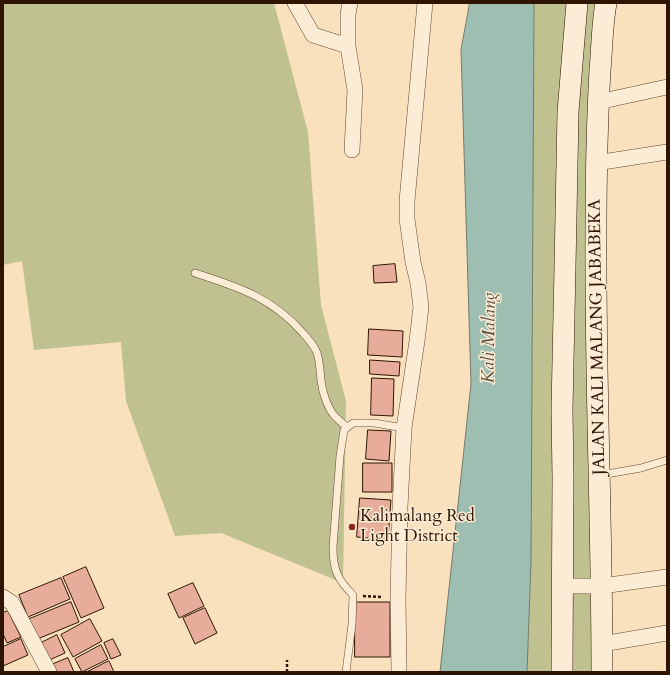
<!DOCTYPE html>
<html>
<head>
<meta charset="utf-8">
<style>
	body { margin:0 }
	#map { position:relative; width:670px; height:675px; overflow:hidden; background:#fae1be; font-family:Cardo,serif }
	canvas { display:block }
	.frame { position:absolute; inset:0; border:4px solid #2f1400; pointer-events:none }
</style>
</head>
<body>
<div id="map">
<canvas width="670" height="675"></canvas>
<div class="frame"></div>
</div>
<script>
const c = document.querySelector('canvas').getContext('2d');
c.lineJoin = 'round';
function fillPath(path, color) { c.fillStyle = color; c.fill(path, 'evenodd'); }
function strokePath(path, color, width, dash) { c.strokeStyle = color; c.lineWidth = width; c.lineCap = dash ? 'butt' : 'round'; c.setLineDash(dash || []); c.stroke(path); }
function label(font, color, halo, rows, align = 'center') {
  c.font = font + ' Cardo,serif'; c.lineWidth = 3; c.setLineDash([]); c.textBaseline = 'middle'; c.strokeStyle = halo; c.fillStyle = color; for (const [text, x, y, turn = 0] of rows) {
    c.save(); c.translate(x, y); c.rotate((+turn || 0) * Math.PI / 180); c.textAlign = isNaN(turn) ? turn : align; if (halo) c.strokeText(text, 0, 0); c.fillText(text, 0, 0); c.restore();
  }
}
const green = new Path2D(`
	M3,3h271l34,129 13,173 25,96 -3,182 -122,-50 -46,3 -49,-135 -5,-59 -87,8 -12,-89 -19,4z
	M534,3h72l-4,669h-75l4,-110z`);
const water = new Path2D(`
	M470,3h64l-3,559 -4,110h-87l31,-288 -10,-334z`);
const building = new Path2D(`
	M395,264l2,18 -23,1 -1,-17z
	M369,329l34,2 -1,26 -34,-2z
	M370,360l30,2 -1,14 -29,-2z
	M372,378l22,1 -1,37 -22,-1z
	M368,430l23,1 -2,30 -23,-2z
	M363,463h29v29h-29z
	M360,498l31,2 -3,40 -31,-3z
	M86,567l18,41 -23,10 -18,-41z
	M61,578l9,21 -42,18 -9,-22z
	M193,583l11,23 -25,12 -11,-24z
	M71,602l8,20 -44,18 -8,-20z
	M355,602h35v55h-35z
	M205,608l12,25 -22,11 -12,-26z
	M8,611l13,26 -14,6 -4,-9v-21z
	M90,619l12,22 -29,16 -12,-22z
	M57,635l8,18 -18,8 -8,-17z
	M21,639l7,16 -25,11v-19z
	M113,639l8,16 -10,4 -7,-16z
	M101,645l7,14 -26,13 -7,-13z
	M68,658l6,14h-21l-2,-7z
	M109,661l5,11h-27z`);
const path = new Path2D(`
	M363,596l19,1
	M287,672v-12`);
const lane = new Path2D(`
	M195,273c43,14 76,24 108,60 5,6 11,12 14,20 3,9 3,18 4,27 1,11 6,26 12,34 4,5 9,9 14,13
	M601,475l40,-7 26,-8
	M346,672l6,-48 1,-29c-16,-16 -20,-26 -20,-48l7,-91 4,-26 9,-7h21l30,5`);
const street = new Path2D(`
	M295,3l18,32 35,11
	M350,3l-2,11v32l7,44 -3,60
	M598,102l69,-15
	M596,163l71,-11
	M562,586h40l65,-9
	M3,597l9,6 4,7 33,62
	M602,644l65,-11
	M399,672l-1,-74 2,-91 4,-79 13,-87 4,-34 -3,-24 -5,-21 -6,-43v-18l18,-198`);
const secondary = new Path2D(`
	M562,672l1,-194 -1,-69 3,-142 3,-155 9,-109
	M602,672c0,-147 -7,-294 -6,-441 0,-54 1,-107 4,-161 2,-22 2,-45 6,-67`);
const markers = [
	[352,527,4,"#8f2418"]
];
const streetNames = [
	["JALAN KALI MALANG JABABEKA",598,337,-91]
];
const poiNames = [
	["Kalimalang Red",360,517],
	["Light District",360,537]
];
const waterNames = [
	["Kali Malang",490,338,-89]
];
fillPath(green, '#bfc290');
fillPath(water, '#9ebeb2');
strokePath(water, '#727a6b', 1);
fillPath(building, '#e7ac9a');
strokePath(building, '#2f1400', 1);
strokePath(lane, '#624730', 8);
strokePath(street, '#624730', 16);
strokePath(secondary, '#2f1400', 22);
strokePath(path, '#2f1400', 2.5, [3, 2]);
strokePath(lane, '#fcecd5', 7);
strokePath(street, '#fcecd5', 15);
strokePath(secondary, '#fcecd5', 21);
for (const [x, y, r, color] of markers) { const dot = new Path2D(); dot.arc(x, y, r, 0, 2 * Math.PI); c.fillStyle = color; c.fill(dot); strokePath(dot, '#fcecd5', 1.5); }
label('17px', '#2f1400', '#fcecd5', streetNames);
label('17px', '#2f1400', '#fcecd5', poiNames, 'left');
label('italic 18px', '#56503e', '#fcecd5', waterNames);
</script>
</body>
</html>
